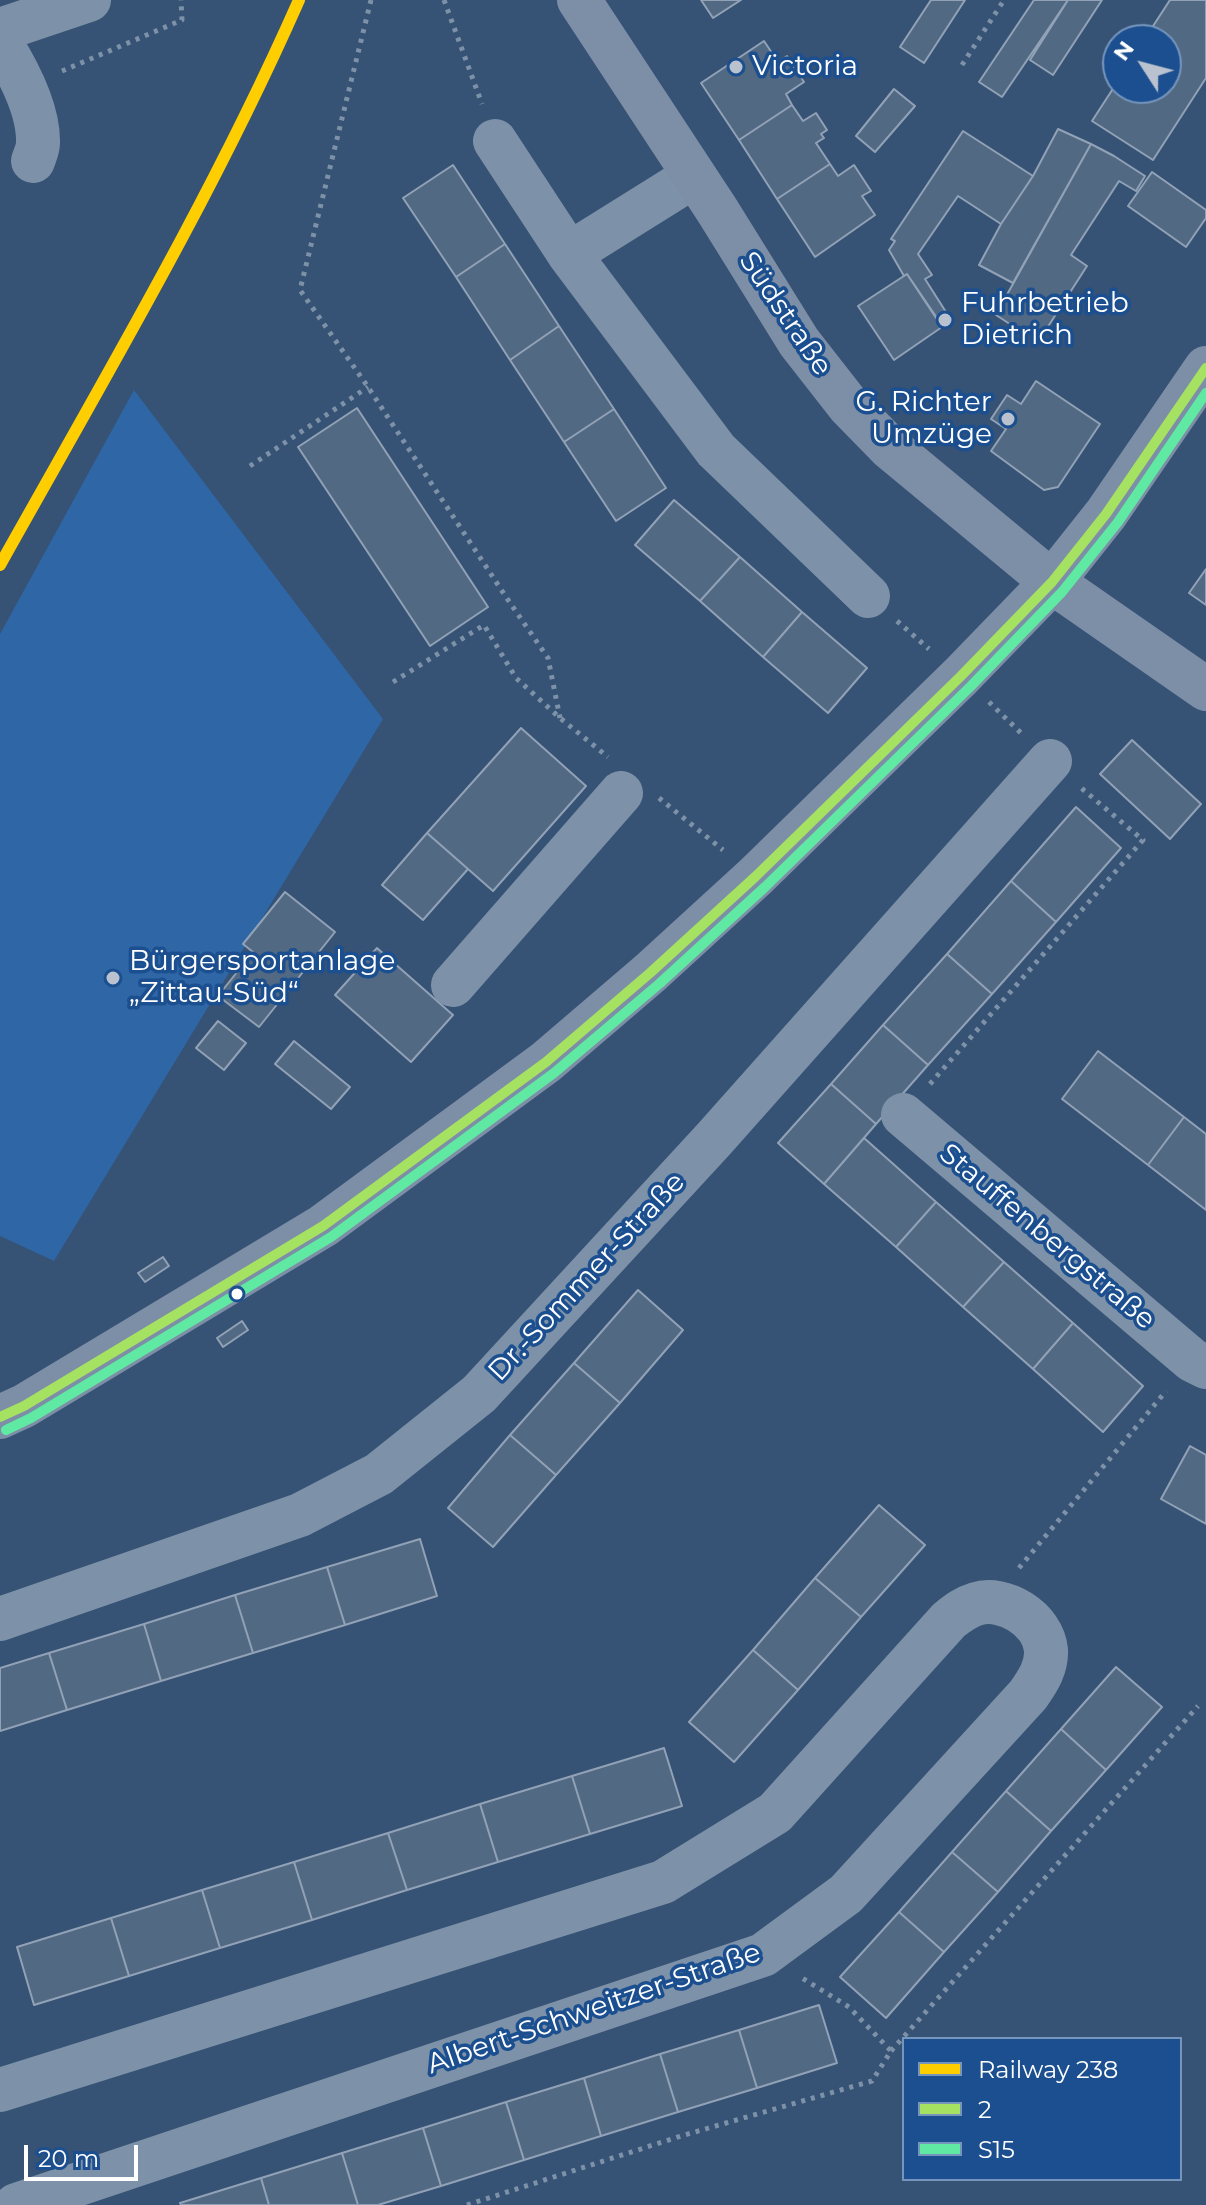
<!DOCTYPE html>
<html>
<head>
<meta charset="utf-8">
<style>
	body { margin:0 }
	#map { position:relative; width:1206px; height:2205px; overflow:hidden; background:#365274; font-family:Montserrat,sans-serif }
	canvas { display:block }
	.legend { position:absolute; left:902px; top:2037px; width:280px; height:144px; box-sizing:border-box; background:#1b4f8f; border:2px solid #7695bc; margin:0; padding:10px 14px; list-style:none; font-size:24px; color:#fff }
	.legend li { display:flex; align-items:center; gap:16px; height:40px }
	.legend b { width:40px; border:2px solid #7695bc }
	.north { position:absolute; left:1102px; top:24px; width:80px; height:80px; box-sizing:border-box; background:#1b4f8f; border:2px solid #7695bc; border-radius:50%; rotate:306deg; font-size:22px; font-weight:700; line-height:32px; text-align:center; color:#fff }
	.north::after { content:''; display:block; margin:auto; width:28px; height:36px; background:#b9c2ce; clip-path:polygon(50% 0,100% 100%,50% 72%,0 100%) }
	.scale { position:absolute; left:24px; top:2145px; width:114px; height:36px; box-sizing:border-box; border:4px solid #fff; border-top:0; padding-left:10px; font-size:24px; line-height:28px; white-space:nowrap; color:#fff; -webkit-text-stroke:6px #1b4f8f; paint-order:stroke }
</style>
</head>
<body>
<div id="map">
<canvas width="1206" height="2205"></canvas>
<ul class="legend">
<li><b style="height:10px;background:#ffce00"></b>Railway 238</li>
<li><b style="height:10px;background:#a6e261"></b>2</li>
<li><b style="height:10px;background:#60e9a3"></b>S15</li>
</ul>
<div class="north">N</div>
<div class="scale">20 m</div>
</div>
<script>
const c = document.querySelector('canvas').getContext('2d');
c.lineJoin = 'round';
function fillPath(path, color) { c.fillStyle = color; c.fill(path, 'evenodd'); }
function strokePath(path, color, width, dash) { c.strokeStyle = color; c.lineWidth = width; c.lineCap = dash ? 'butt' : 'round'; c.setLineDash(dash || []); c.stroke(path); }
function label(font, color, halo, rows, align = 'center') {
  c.font = font + ' Montserrat,sans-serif'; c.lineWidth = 7; c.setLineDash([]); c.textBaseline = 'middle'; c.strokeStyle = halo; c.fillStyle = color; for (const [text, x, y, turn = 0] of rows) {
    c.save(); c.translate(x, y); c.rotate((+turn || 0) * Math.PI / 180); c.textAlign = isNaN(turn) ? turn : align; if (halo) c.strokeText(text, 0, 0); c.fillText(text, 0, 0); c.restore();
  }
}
const green = new Path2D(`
	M134,390l249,329 -329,542 -54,-25v-602z`);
const building = new Path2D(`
	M701,0h40l-28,18z
	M931,0h34l-41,63 -24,-16z
	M1034,0h34l-66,97 -23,-15z
	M1068,0h34l-49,75 -23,-15z
	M1170,0h36v78l-53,82 -61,-39 26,-40v7h48v-48h-22z
	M764,41l14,21 9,-6 17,26 -18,12 6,11 -53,35 -38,-57z
	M894,89l21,17 -40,46 -19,-16z
	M792,105l11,16 13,-8 11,17 -6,4 3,4 -8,5 14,21 -53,35 -38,-59z
	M1058,129l33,15 -78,139 -34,-18 22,-41 32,-48z
	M963,131l70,45 -32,48 -43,-28 -40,58 14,21 -7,4 21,33 -9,6 -30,-44 -3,2 -15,-26 6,-9 -4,-2z
	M1091,144l23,12 31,20 -9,15 -17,-10 -48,74 16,11 -47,73 -16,-10 -2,3 -29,-19 11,-13z
	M830,164l8,12 16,-11 17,26 -9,5 13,19 -60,42 -38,-58z
	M453,165l52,79 -49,33 -53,-79z
	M1152,172l54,38v8l-20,29 -58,-41z
	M505,244l54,82 -49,34 -54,-83z
	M907,274l35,53 -48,33 -36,-54z
	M559,326l55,83 -50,33 -54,-82z
	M1036,381l64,43 -42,63 -14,3 -53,-39 15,-22 -15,-10 16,-24 14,9z
	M357,408l131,199 -58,39 -132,-199z
	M614,409l52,79 -50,33 -52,-79z
	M674,500l66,57 -40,44 -65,-56z
	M740,557l62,55 -39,45 -63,-56z
	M1206,569v36l-17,-12z
	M802,612l65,56 -39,45 -65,-56z
	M521,728l65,58 -93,105 -66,-58z
	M1132,740l69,64 -31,35 -70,-65z
	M1076,807l45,41 -65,74 -45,-41z
	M427,833l41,36 -45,51 -41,-35z
	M1011,881l45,41 -64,72 -45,-40z
	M285,892l50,40 -76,95 -41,-31 35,-44 -10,-8z
	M377,948l76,67 -42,47 -76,-67z
	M947,954l45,40 -64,71 -45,-40z
	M218,1021l28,22 -22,27 -28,-22z
	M883,1025l45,40 -52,59 -45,-40z
	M294,1041l56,46 -19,22 -56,-45z
	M1098,1051l86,66 -36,48 -86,-66z
	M831,1084l45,40 -52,60 -46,-41z
	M1184,1117l22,17v76l-58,-45z
	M864,1138l72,64 -40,45 -72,-63z
	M936,1202l68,60 -41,45 -67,-60z
	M163,1257l6,9 -24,16 -7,-9z
	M1004,1262l69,61 -40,46 -70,-62z
	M638,1290l45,40 -63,73 -46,-40z
	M242,1321l6,9 -25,17 -6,-9z
	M1073,1323l70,63 -40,46 -70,-63z
	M574,1363l46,40 -64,72 -46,-40z
	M510,1435l46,40 -63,72 -45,-39z
	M1190,1446l16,9v69l-45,-25z
	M879,1505l46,40 -64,72 -46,-39z
	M420,1539l17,57 -92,29 -18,-58z
	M327,1567l18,58 -92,28 -18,-58z
	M815,1578l46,39 -63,73 -45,-40z
	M235,1595l18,58 -92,28 -17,-57z
	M144,1624l17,57 -94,29 -18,-57z
	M753,1650l45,40 -64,72 -45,-40z
	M49,1653l18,57 -67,21v-63z
	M1116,1667l46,40 -56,63 -45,-41z
	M1061,1729l45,41 -55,61 -45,-40z
	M664,1748l18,58 -92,28 -18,-58z
	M572,1776l18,58 -92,28 -18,-58z
	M1006,1791l45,40 -53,61 -46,-40z
	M480,1804l18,58 -91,28 -19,-57z
	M388,1833l19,57 -95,30 -18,-58z
	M952,1852l46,40 -54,60 -45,-40z
	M294,1862l18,58 -92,28 -18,-58z
	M202,1890l18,58 -91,28 -18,-58z
	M899,1912l45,40 -58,66 -46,-41z
	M111,1918l18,58 -95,29 -17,-58z
	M819,2005l18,58 -80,25 -18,-58z
	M739,2030l18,58 -79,24 -18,-58z
	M660,2054l18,58 -77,24 -17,-58z
	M584,2078l17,58 -77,24 -18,-58z
	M506,2102l18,58 -83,26 -18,-58z
	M423,2128l18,58 -63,19h-20l-16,-52z
	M342,2153l16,52h-89l-8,-27z
	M261,2178l8,27h-88l-1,-2z`);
const path = new Path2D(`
	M371,0l-71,290 68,97 138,210 42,61 12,60
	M444,0l38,104
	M962,65l42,-65
	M62,71l120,-51 -1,-20
	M250,466l118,-79
	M897,621l32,28
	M393,682l91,-57 32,53 44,40 48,39
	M989,702l33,32
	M659,798l64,52
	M930,1084l213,-244 -63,-53
	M1019,1568l147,-177
	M891,2051l307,-345
	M467,2205l214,-69 191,-55 19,-30 -42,-44 -47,-29`);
const minor = new Path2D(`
	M0,30l89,-30
	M0,42c17,27 39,68 38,101 0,6 -3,12 -5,18
	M495,141l74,113 147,196 152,146
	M569,254l125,-78
	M453,985l168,-192
	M903,1115l289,245 14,7
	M0,1619l300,-104 79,-41 100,-80 235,-255 336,-378
	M0,2090l663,-208 112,-69 174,-193c9,-7 17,-13 27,-16 28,-9 67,15 70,46 1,17 -8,31 -18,45l-182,199 -83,61 -747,250`);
const major = new Path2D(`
	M579,0l138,210 82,132 50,64 40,41 163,135 154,107
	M0,1417l24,-11 299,-180 223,-164 104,-89 105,-96 206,-201 91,-94 54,-68 100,-146`);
const bus1 = new Path2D(`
	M0,1417l24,-11 299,-180 223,-164 104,-89 105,-96 206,-201 91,-94 54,-68 100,-146`);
const bus2 = new Path2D(`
	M6,1430l25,-12 300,-181 223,-164 105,-89 106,-97 206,-201 91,-94 56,-70 88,-129`);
const rail1 = new Path2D(`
	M0,565c104,-186 213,-370 299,-565`);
const markers = [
	[736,67,8,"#b9c2ce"],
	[945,320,8,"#b9c2ce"],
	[1008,419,8,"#b9c2ce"],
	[113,978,8,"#b9c2ce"],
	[237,1294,7,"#fff"]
];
const poiNames = [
	["Victoria",752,67],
	["Fuhrbetrieb",961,304],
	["Dietrich",961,336],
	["G. Richter",992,403,"right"],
	["Umzüge",992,435,"right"],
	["Bürgersportanlage",129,962],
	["„Zittau-Süd“",129,994]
];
const streetNames = [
	["Südstraße",785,314,56],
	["Stauffenbergstraße",1047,1237,40],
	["Dr.-Sommer-Straße",587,1277,-47],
	["Albert-Schweitzer-Straße",594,2009,-19]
];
fillPath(green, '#2f66a5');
fillPath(building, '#526984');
strokePath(building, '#92a2b6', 2);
strokePath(path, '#7d92a8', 5, [4, 6]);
strokePath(minor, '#7d92a8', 44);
strokePath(major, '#7d8ea7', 44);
strokePath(bus1, '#a6e261', 10);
strokePath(bus2, '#60e9a3', 10);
strokePath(rail1, '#ffce00', 12);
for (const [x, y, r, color] of markers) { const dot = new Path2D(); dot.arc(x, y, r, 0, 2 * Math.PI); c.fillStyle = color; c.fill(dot); strokePath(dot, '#1b4f8f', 3); }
label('28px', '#fff', '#1b4f8f', poiNames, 'left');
label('28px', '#fff', '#1b4f8f', streetNames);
</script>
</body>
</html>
